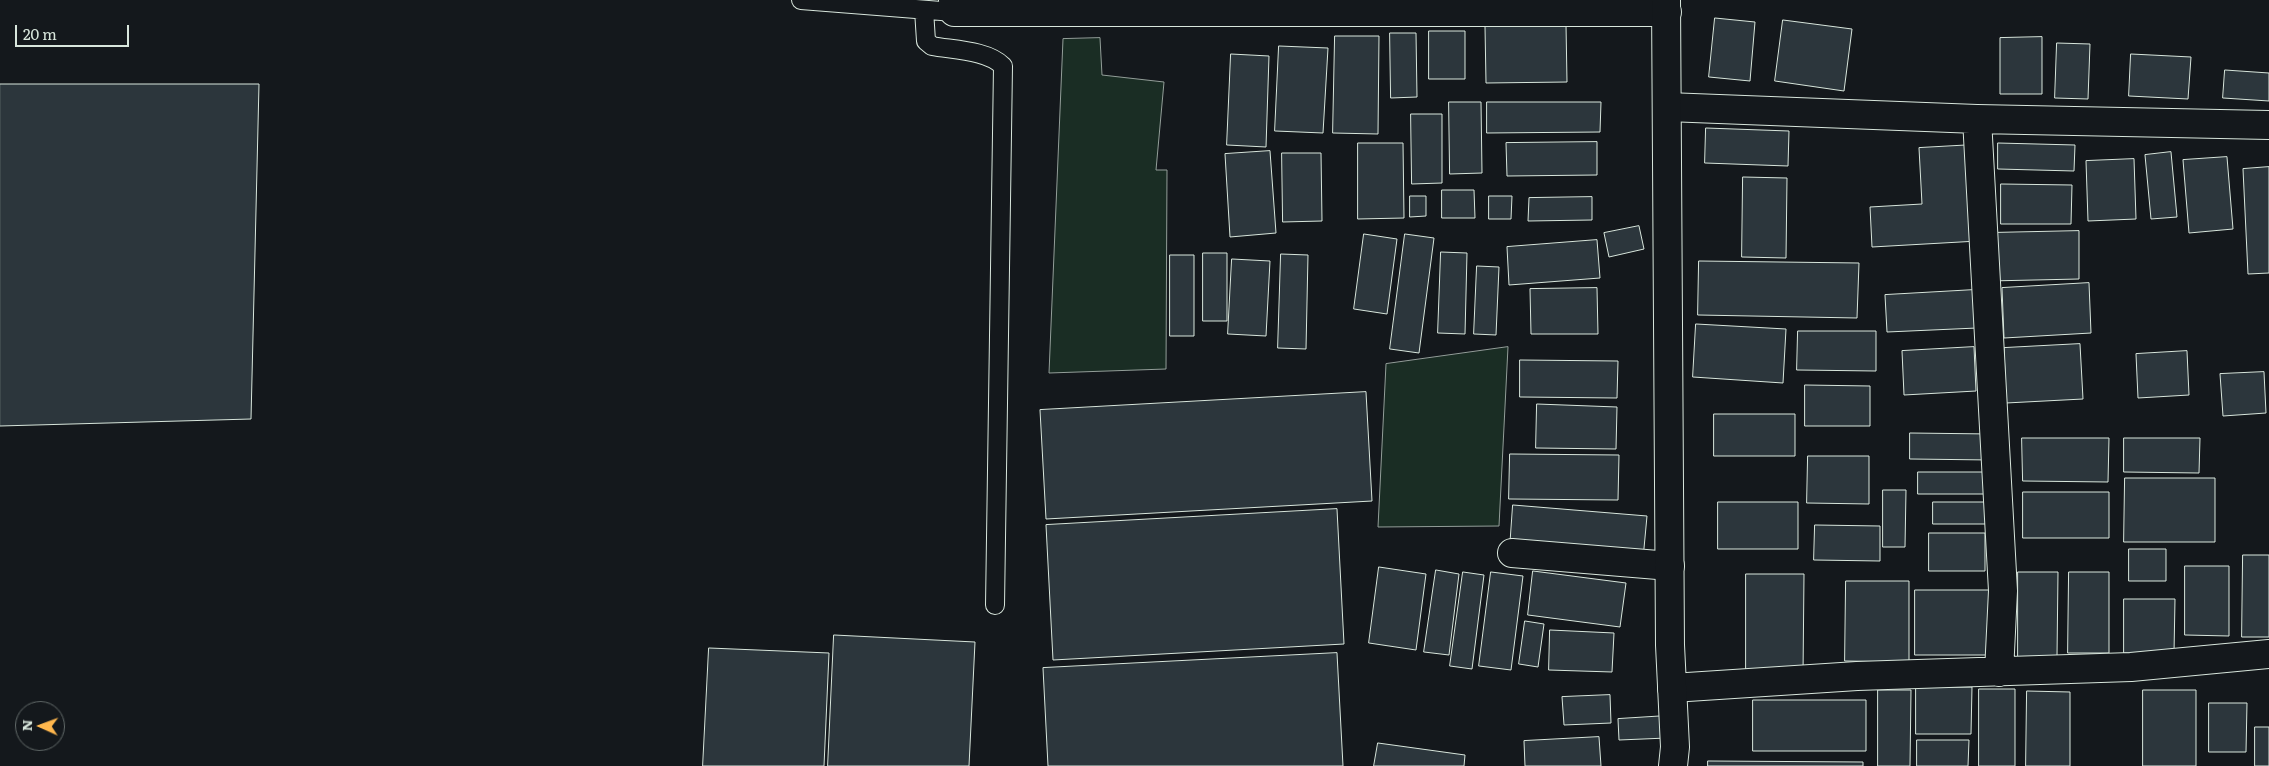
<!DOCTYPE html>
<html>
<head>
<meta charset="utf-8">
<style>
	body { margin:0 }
	#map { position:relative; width:2269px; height:766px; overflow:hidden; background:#14181c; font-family:Literata,serif }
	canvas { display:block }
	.north { position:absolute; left:15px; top:701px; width:50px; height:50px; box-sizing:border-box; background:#14181c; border:1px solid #626a69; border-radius:50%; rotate:272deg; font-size:14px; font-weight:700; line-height:20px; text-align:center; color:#d8e6dc }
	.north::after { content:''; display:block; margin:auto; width:18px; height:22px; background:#ffb74d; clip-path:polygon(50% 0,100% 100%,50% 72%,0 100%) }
	.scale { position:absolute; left:15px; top:25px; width:114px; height:22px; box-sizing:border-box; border:2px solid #d8e6dc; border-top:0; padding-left:6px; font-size:15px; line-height:18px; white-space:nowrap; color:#d8e6dc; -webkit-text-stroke:4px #14181c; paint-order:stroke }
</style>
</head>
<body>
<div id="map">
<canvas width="2269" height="766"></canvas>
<div class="north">N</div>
<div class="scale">20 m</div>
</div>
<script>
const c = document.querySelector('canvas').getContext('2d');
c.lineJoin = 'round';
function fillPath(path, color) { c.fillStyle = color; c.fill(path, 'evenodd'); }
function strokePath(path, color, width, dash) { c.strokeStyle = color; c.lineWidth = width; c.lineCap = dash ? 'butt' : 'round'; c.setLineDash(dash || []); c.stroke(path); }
const green = new Path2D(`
	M1100,38l2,37 62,7 -8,88h11l-1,199 -117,4 14,-334z
	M1508,347l-9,179 -121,1 8,-163z`);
const building = new Path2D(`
	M1715,18l40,4 -5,59 -41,-4z
	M1783,20l69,9 -8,62 -69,-10z
	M1566,24l1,58 -81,1 -1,-57z
	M1429,31h36v48h-36z
	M1390,33h26l1,64 -26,1z
	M1335,36h44l-1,98 -45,-1z
	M2042,37v57h-42v-56z
	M2057,43l33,1 -2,55 -33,-1z
	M1279,46l49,2 -5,85 -48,-2z
	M1231,54l38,2 -3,91 -39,-2z
	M2131,54l60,3 -3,42 -59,-3z
	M2225,70l44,3v28l-46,-3z
	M0,84h259l-8,335 -251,7z
	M1449,102h32l1,71 -32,1z
	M1487,102h114l-1,30 -113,1z
	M1411,114h31v69l-30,1z
	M1706,128l83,3 -1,35 -83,-3z
	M1597,142v33l-90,1 -1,-33z
	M1358,143h45l1,75 -46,1z
	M1998,143l77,2 -1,26 -76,-2z
	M1973,145l5,96 -106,6 -2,-40 52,-3 -3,-56z
	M1270,151l6,82 -46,4 -5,-83z
	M2171,152l6,65 -26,2 -6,-64z
	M1282,153h39l1,68 -39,1z
	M2227,157l6,72 -44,4 -6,-73z
	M2134,159l2,60 -48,2 -2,-60z
	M2269,167v106l-21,1 -5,-105z
	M1743,177l44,1 -1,80 -44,-1z
	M2001,184l71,1 -1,39h-70z
	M1442,190h32l1,28h-33z
	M1410,196h16v20l-16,1z
	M1489,196h23l-1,23h-22z
	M1592,197v23l-64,1 1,-23z
	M1639,226l5,23 -35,8 -5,-24z
	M2079,231v48l-90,2 -1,-48z
	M1364,234l33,5 -10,75 -33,-5z
	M1405,234l29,4 -15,115 -29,-4z
	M1597,240l3,38 -91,7 -2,-38z
	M1441,252l26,1 -2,81 -27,-1z
	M1203,253h24v68h-24z
	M1281,254l27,1 -2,94 -28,-1z
	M1170,255h24v81h-24z
	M1232,259l38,2 -4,75 -38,-2z
	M1699,261l160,2 -2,55 -159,-3z
	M1477,266l22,1 -3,68 -22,-1z
	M2089,283l2,50 -87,5 -2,-50z
	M1597,288l1,46h-67l-1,-45z
	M1974,290l3,38 -90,4 -2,-37z
	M1696,324l90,5 -3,54 -90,-6z
	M1798,331h78v40l-79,-1z
	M2080,344l3,55 -77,4 -2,-55z
	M1974,347l2,44 -72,4 -2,-44z
	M2187,351l2,44 -51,3 -2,-44z
	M1520,360l98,1 -1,37 -97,-1z
	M2264,372l2,41 -43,3 -3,-42z
	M1805,385l65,1v40h-65z
	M1366,392l6,109 -326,18 -6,-109z
	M1537,404l80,3 -1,42 -80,-1z
	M1714,414h81v42h-81z
	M1910,433l81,1v26l-81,-1z
	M2022,438h87l-1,44 -85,-1z
	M2124,438h76l-1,35 -75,-1z
	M1510,454l109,1 -1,45 -109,-1z
	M1808,456h61v48l-62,-1z
	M1918,472h73v22h-73z
	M2125,478h90v64h-91z
	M1883,490h23l-1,57h-22z
	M2023,492h86v46h-86z
	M1718,502h80v47h-80z
	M1933,502h57l-1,22h-56z
	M1513,505l134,11 -4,43 -133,-11z
	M1337,509l7,135 -291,16 -7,-135z
	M1815,525l65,1v35l-66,-1z
	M1929,533h56v38h-56z
	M2129,549h37v32h-37z
	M2243,555h26v82h-27z
	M2185,566h44v70l-44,-1z
	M1379,567l47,7 -10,76 -47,-7z
	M1436,570l23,4 -10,81 -25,-3z
	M1533,571l93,12 -6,44 -92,-12z
	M1463,572l21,3 -12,94 -22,-3z
	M1491,572l32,4 -12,94 -32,-4z
	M2018,572h40l-1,85h-39z
	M2069,572h40v81h-41z
	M1746,574h58l-1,101h-57z
	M1846,581h63v81l-64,-1z
	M1915,590h78v65h-78z
	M2124,599h51l-1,54h-50z
	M1525,621l19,3 -6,43 -19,-3z
	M1550,630l64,3 -2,39 -63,-2z
	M834,635l141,7 -6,124h-141z
	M709,648l120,5 -5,113h-121z
	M1337,653l6,113h-295l-5,-98z
	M1916,687h56l-1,47h-55z
	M1979,689h36v77h-36z
	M1878,690h33l-1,76h-32z
	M2143,690h53v76h-53z
	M2027,691l43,1v74h-44z
	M1610,695l1,28 -47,2 -2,-28z
	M1753,700h113v51h-113z
	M2209,703h38l-1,49h-37z
	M1666,716l1,22 -48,2 -1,-21z
	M2255,727h14v39h-14z
	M1599,737l2,29h-76l-1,-25z
	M1917,740h52l-1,26h-51z
	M1378,743l87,12 -1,11h-90z
	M1708,761l155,1v4h-155z`);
const lane = new Path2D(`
	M801,0l153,12
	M924,10l2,31 6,5c21,4 55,4 71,20l-8,539`);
const street = new Path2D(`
	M953,0l1,12h713
	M1667,107l310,12 292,6
	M1977,119l26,472 -4,81
	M1512,553l158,13
	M1672,688l185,-12 274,-9 138,-13`);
const secondary = new Path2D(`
	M1666,0l4,645 5,102 -2,19`);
fillPath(green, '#1a2d24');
strokePath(green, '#939e99', 1);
fillPath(building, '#2c363c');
strokePath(building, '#d8e6dc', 1);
strokePath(lane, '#d8e6dc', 20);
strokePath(street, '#d8e6dc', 30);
strokePath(secondary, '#d8e6dc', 30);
strokePath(lane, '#14181c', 18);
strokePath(street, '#14181c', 28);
strokePath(secondary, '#14181c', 28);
</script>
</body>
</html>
